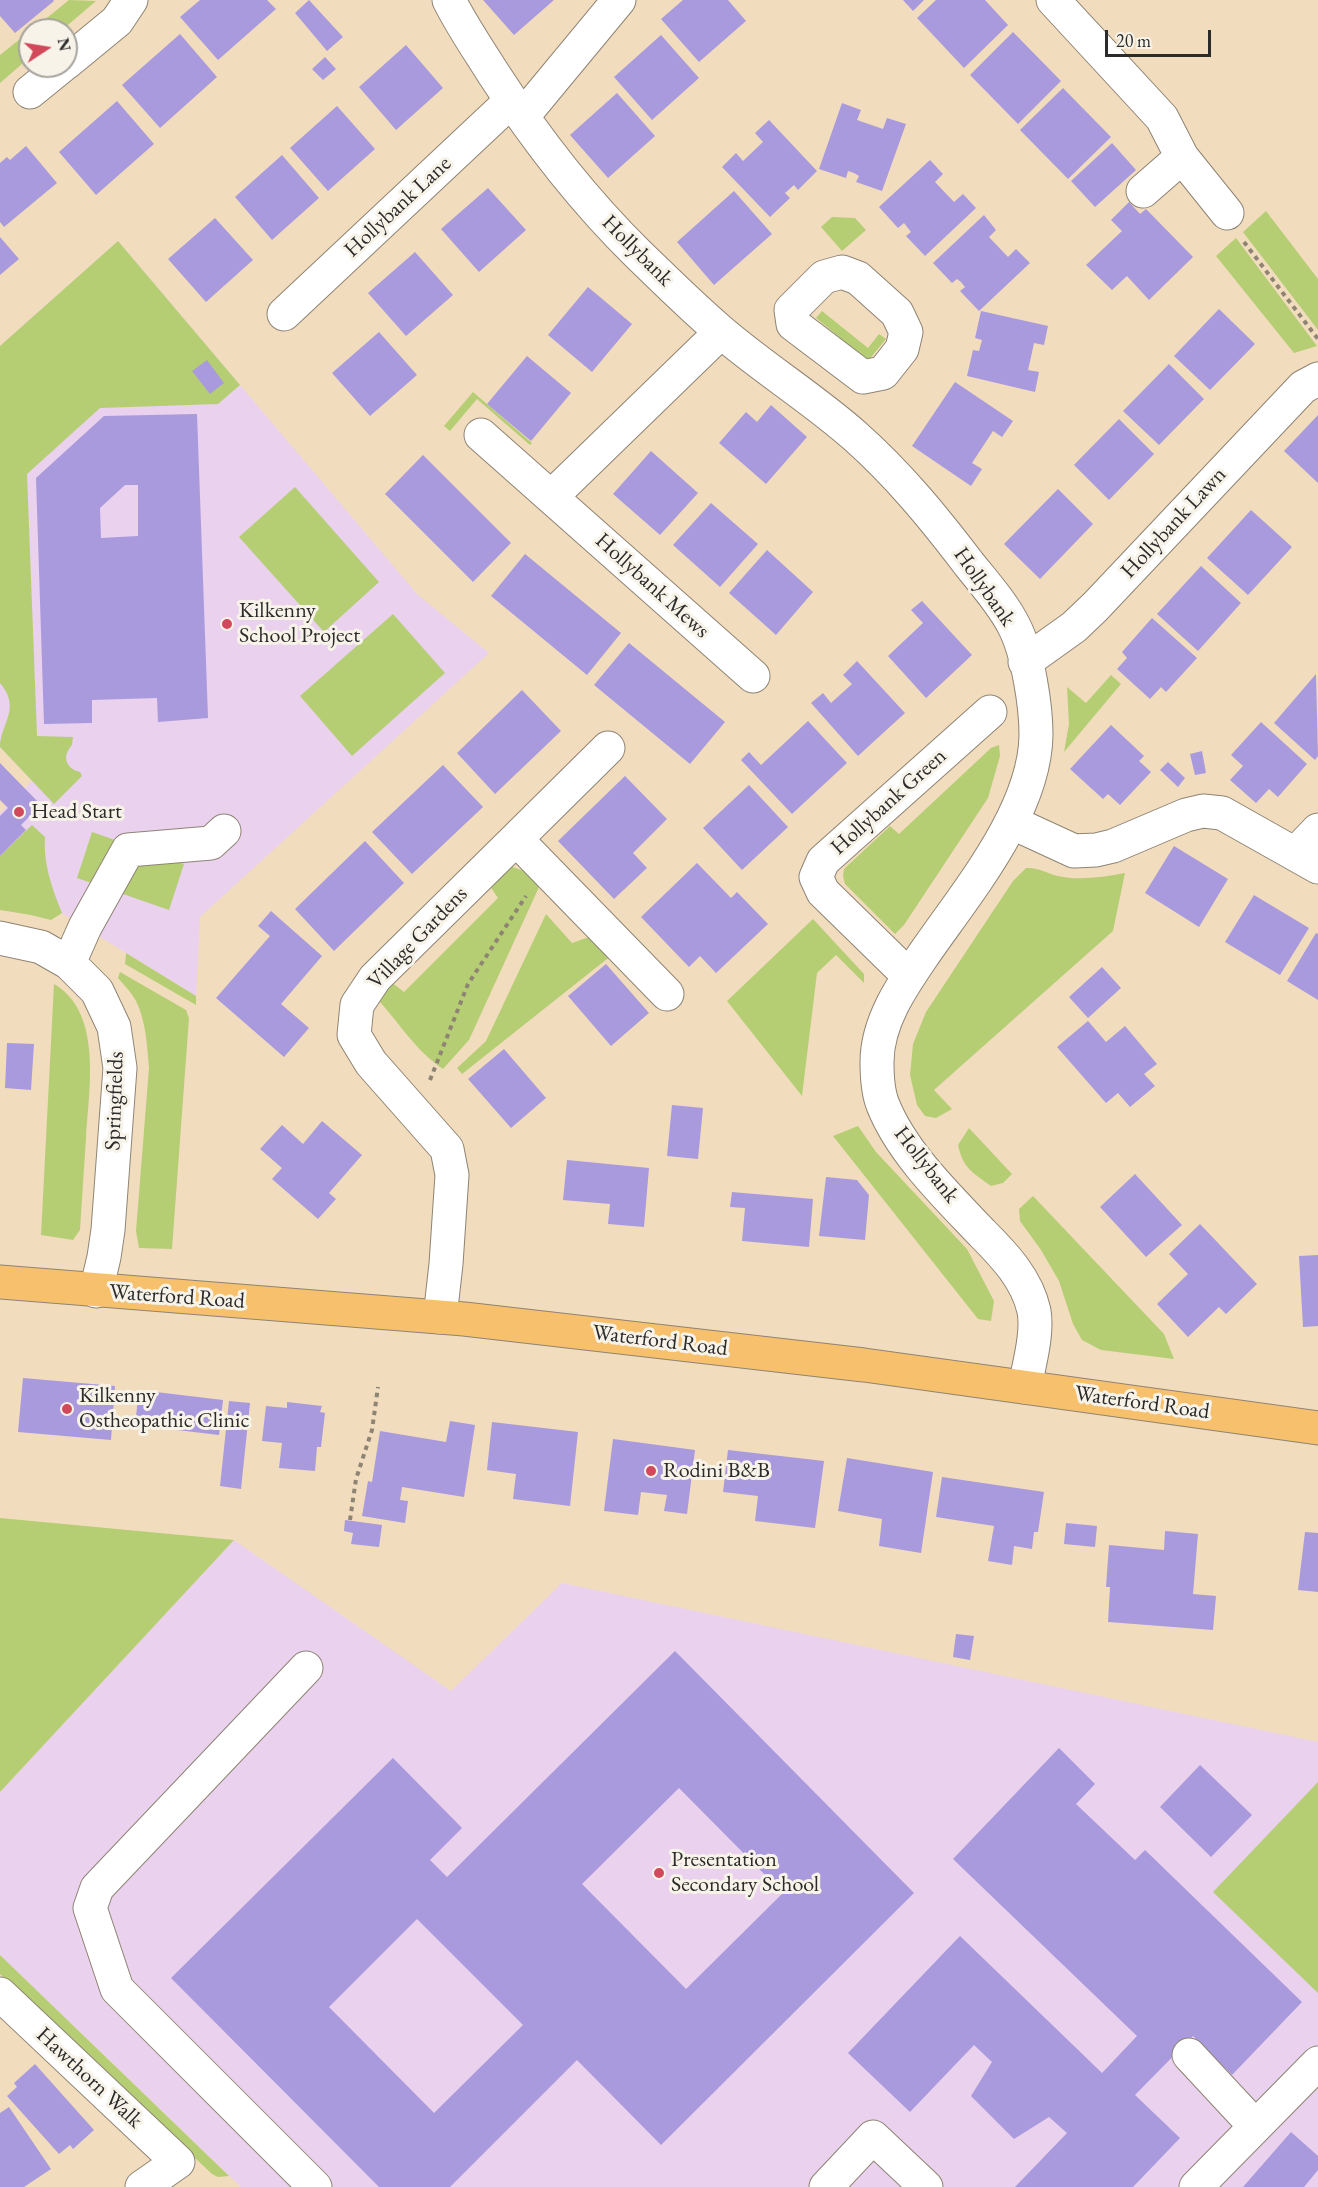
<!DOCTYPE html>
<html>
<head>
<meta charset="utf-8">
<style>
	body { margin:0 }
	#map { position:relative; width:1318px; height:2187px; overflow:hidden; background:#f2dcbe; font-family:"EB Garamond",serif }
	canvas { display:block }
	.north { position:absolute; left:18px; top:18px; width:60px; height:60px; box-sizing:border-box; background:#f7f3e8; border:2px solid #a5a39c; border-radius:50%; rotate:78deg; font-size:16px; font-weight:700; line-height:24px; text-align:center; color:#2b2b2b }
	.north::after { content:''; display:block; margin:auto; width:21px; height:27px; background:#d1495b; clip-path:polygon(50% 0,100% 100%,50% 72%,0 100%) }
	.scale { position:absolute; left:1105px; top:30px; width:106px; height:27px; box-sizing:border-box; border:3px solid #2b2b2b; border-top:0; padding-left:8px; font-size:18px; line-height:21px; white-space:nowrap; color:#2b2b2b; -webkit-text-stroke:4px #f7f3e8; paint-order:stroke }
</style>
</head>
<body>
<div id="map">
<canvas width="1318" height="2187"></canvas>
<div class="north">N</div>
<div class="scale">20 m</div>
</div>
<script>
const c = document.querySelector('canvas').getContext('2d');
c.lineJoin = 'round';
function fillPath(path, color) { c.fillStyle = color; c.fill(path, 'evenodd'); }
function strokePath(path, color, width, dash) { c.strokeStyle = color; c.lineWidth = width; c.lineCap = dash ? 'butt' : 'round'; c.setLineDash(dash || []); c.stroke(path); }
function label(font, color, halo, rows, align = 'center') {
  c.font = font + ' "EB Garamond",serif'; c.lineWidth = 6; c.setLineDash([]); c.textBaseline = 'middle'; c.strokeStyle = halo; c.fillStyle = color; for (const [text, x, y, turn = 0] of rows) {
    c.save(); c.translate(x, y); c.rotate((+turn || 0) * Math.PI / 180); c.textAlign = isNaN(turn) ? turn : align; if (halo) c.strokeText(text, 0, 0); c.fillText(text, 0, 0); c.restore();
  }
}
const built = new Path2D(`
	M118,241l300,354 71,58 -289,264 -4,79 -196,-121v-62l32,-32 -32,-34v-401z
	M234,1540l217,151 111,-108 756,159v445h-1077l-241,-232v-163z`);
const green = new Path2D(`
	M69,0l27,1 -34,29h-30z
	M30,31v26l-30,26v-28z
	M1266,211l52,68v51l-75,-98z
	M832,217l23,1 11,12 -24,21 -21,-24z
	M1236,238l81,108 -23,7 -78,-97z
	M118,241l122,144 -22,19 -118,4 -73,66 10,262 36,1 -1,8c-10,11 -7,23 8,27l2,4 -28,28 -54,-57c0,-23 22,-38 0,-64v-337z
	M822,311l46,37 11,-14 7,5 -18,22 -52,-43z
	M473,392l59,51 -2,2 -53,-46 -27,32 -6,-5z
	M295,487l84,95 -55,50 -85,-95z
	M393,614l52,59 -93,83 -52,-60z
	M1111,675l10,9 -57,68 5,-28 -2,-37 19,16z
	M999,745l1,11 -12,42 -84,127 -9,9 -50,-50 -2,-8 1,-7 46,-43 9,8 92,-86z
	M32,825l13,12c-2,27 7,51 17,76l-11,7 -20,-5 -31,-5v-54z
	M92,832l92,32 -15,46 -92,-32z
	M507,865l17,6 16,14 -71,155 -26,29c-27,-18 -43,-45 -64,-68l7,-23 18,14 94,-94 -13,-19z
	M1026,868c12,-1 20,5 32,8 21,5 45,1 67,-3l-12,58 -179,159 18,19 -16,9 -11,-2 -8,-11 -7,-30 3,-31 13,-32 87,-131z
	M546,914l26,29 20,-7 20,19 -150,119 -5,-6 29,-27z
	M813,919l51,55v9l-28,-28 -19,18 -15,123 -75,-95z
	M126,953l70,43v9l-71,-41z
	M120,972l66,38 3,8 -17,231 -33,-1 -3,-17 13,-163c-2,-23 -3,-47 -13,-67 -5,-9 -12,-16 -18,-23z
	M54,984c49,28 35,106 32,154 -2,30 -4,61 -6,92l-7,10 -32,-5z
	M858,1126l18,26 91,97 27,52 -3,20 -13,-2 -145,-183z
	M969,1128l43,46 -9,9 -12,3c-19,-14 -28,-18 -33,-41z
	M1033,1196l131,138 10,25 -73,-9 -19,-10 -9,-16 -14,-43 -18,-31 -21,-29 -1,-12z
	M0,1518l234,22 -234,252z
	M1318,1782v211l-105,-101z
	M0,1955l229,221 -11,1 -6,-3 -212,-200z`);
const building = new Path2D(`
	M0,0h53l1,1 -39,32 -15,-17z
	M200,0h67l9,9 -58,51 -38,-43z
	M309,0l34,37 -16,14 -32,-38z
	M483,0h71l-40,35z
	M683,0h45l18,21 -47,41 -38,-43z
	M903,0h21l-11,11z
	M936,0h49l23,25 -44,43 -47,-50z
	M1013,32l48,49 -43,43 -48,-49z
	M180,34l37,43 -57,51 -38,-43z
	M661,35l38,43 -47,42 -38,-43z
	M406,45l37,43 -47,42 -37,-43z
	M325,57l11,12 -13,11 -11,-11z
	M1063,88l48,49 -43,42 -48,-49z
	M617,93l38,43 -47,42 -38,-43z
	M117,101l37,43 -58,51 -37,-43z
	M842,103l19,7 -4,10 26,9 4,-11 19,6 -24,67 -26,-9 3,-6 -5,-3 -6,-2 -2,7 -27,-9z
	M337,106l38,43 -47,42 -38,-43z
	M769,120l48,51 -19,19 -4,-5 -9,8 5,5 -20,19 -48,-50 14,-14 7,8 20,-19 -8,-9z
	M1112,143l24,27 -41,37 -24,-26z
	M26,146l31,37 -53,44 -4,-5v-59l7,-6 3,3z
	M282,155l37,43 -47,42 -37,-43z
	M930,160l13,14 -8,8 19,20 9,-8 13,14 -51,48 -19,-20 5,-4 -7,-9 -6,5 -19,-21z
	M488,188l38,42 -47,42 -38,-43z
	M734,191l38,43 -58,51 -37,-43z
	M1129,202l11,12 6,-5 47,48 -44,43 -22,-24 -15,14 -26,-25 36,-34 -11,-11z
	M984,215l12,15 -7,7 19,20 8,-8 14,14 -51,48 -19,-20 5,-4 -4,-5 -4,-3 -5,4 -19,-20z
	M215,218l38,42 -47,42 -38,-43z
	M0,237l19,22 -19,16z
	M415,252l38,43 -47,41 -38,-43z
	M588,287l44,37 -40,48 -44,-37z
	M1219,309l36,35 -45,46 -36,-34z
	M981,311l67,15 -4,19 -10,-2 -3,14 -3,13 11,2 -4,20 -68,-16 6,-26 6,1 3,-11 -7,-2z
	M379,332l38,43 -47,41 -38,-43z
	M527,356l44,37 -40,48 -44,-37z
	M207,360l17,23 -14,11 -18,-23z
	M1169,364l35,35 -45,46 -36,-34z
	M955,382l58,39 -11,16 -9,-6 -21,32 10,6 -11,17 -59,-40z
	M771,405l36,32 -41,47 -47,-41 27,-31 11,10z
	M197,414l11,304 -50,4 -1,-24 -65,2v23l-48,1 -8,-246 68,-62zM125,485h13v51l-37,2 -1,-30z
	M1318,415v68l-34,-32z
	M1119,419l35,35 -45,46 -35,-35z
	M651,451l47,42 -38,42 -47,-41z
	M423,455l88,88 -38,39 -88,-88z
	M1058,489l35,35 -53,55 -36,-35z
	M711,503l47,41 -38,43 -47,-42z
	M1251,510l41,37 -44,48 -41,-37z
	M767,550l46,42 -37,43 -47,-42z
	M525,554l96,79 -34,42 -96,-79z
	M1201,566l40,37 -43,48 -41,-37z
	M922,601l50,54 -46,43 -38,-42 35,-33 -12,-13z
	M1152,618l45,40 -31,34 -5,-5 -11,12 -33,-30 10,-11 -5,-6z
	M629,643l96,79 -35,42 -96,-79z
	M857,661l48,52 -47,43 -47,-53 12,-10 8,10 21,-19 -9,-9z
	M1316,674l2,82 -3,4 -41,-37z
	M522,690l39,41 -66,63 -38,-41z
	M808,721l39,42 -55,51 -51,-54 8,-8 12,13z
	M1261,722l46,42 -29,33 -9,-8 -13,14 -26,-23 13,-14 -12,-11z
	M1111,725l33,31 -5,5 12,11 -31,33 -12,-11 -5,5 -33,-30z
	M1202,751l4,22 -11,2 -5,-21z
	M1168,762l17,16 -7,9 -18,-17z
	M0,763l41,42 -20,20 5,5 -26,26v-40l8,-8 -8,-8z
	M443,765l40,42 -71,67 -40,-42z
	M625,776l42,43 -34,34 14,15 -33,31 -56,-58z
	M749,785l39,42 -46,43 -39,-42z
	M365,841l39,42 -70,68 -39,-42z
	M1174,846l54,33 -29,48 -54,-34z
	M697,863l34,35 6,-6 31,32 -52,49 -16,-17 -11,11 -48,-50z
	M1254,895l55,33 -29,47 -55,-33z
	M271,911l51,45 -41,48 28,24 -25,29 -68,-59 54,-62 -12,-10z
	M1316,933l2,1v66l-31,-19z
	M606,964l43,49 -38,33 -43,-50z
	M1102,967l19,21 -33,30 -19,-21z
	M1088,1021l18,21 19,-16 32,38 -13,10 11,12 -25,21 -12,-14 -12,10 -49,-56z
	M7,1043l27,1 -3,46 -26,-2z
	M504,1049l42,49 -35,30 -43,-49z
	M672,1105l31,3 -5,51 -31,-3z
	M322,1121l40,34 -33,38 7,6 -18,20 -46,-40 10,-11 -22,-19 22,-24 21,19z
	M567,1160l82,8 -5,59 -36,-3 2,-20 -47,-4z
	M1135,1174l47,51 -36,32 -46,-50z
	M826,1177l31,3 12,15 -4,45 -46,-4z
	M732,1192l81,7 -4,48 -67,-6 3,-33 -15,-1z
	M1200,1224l57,60 -31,30 -7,-7 -31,30 -31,-33 31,-30 -19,-20z
	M1318,1255v71l-15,1 -4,-71z
	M23,1378l92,8 -4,54 -93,-8z
	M139,1390l84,10 -4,35 -84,-10z
	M229,1401l21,2 -9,86 -21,-3z
	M287,1402l35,4 -2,6 5,1 -4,34h-4l-2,24 -36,-3 3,-25 -20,-2 4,-35 21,2z
	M450,1421l25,4 -11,72 -62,-10 -2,13 8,1 -3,22 -43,-7 6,-35 4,1 8,-51 66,11z
	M492,1422l86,10 -8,74 -57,-7 3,-25 -29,-4z
	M613,1439l82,11 -8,64 -23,-3 3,-16 -26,-3 -3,23 -34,-4z
	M728,1450l96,11 -9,67 -60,-7 3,-25 -35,-4z
	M847,1458l86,14 -12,81 -42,-7 3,-27 -44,-8z
	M942,1477l102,15 -6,40h-4l-2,17 -18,-3 -2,19 -24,-4 6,-35 -58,-9z
	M345,1520l37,5 -3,22 -28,-3 2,-11 -9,-2z
	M1066,1523l31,3 -2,21 -31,-3z
	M1165,1531l33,3 -5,60 23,2 -3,34 -105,-8 2,-35h-4l3,-42 55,5z
	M1305,1532l13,1v59l-20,-2z
	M956,1634l18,2 -4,24 -17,-3z
	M675,1651l239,242 -253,252 -84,-85 -127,127h-71l-208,-209 222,-220 69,70 -32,32 17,17zM679,1788l104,105 -97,96 -104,-105zM417,1919l106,106 -89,88 -105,-106z
	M1059,1748l36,36 -19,20 59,56 10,-10 157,152 -70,73 -39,-39 -58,59 45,43 -47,49h-118l52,-54 -18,-16 -35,22 -43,-43 21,-34 -18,-17 -64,67 -62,-59 112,-117 142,137 35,-37 -184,-177z
	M1200,1765l52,50 -41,42 -51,-50z
	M35,2064l59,66 -21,19 -3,-4 -11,9 -52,-58 10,-9 -3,-4z
	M9,2107l42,62 -27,18h-24v-74z
	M1291,2132l27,24v14l-14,17h-61z`);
const path = new Path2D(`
	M1244,242l74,97
	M430,1080l38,-96 58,-88
	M350,1520l6,-41 16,-49 6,-43`);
const minor = new Path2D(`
	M449,0c13,26 29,49 44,73 42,65 90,127 145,181 27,26 53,52 81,76 44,38 93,68 136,106 43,38 79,82 114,128 16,20 34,40 45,62 14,27 22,80 22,109 -1,77 -70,158 -112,219 -22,32 -47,68 -47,108 0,13 1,31 6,43 19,48 64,91 99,128 22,22 45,46 52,78 4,23 -5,53 -9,76
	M1053,0l109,118 20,39 45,56
	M66,63l51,-42 14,-21
	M30,92l32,-26
	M523,116l96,-116
	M1143,191l39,-34
	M842,272l16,6 39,35 9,19 -4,17 -19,24 -20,4 -70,-53 -2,-14 33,-33z
	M284,314l227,-213
	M481,435l272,241
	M551,497l170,-165
	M1025,662l49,-35 21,-20 208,-220 15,-8
	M1011,822l63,29 22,-1 17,-4 73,-31 17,-4 19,2 96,54
	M516,839l92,-91
	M1296,853l22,-23
	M0,938l41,9 28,16 28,28 17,36 6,41 -12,162 -4,27 -8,34
	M69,963l16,-36 43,-77 83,-7 13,-12
	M909,976l-86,-84 -7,-15 7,-16 167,-149
	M440,1317l6,-53 6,-89 -5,-26 -76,-86 -17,-28 3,-30 18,-27 141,-139 151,155
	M306,1668l-209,220 -7,20 27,81 198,198
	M0,1994l178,168 -36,25
	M1189,2055l66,71
	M826,2187l47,-50 53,50
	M1196,2187l122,-124`);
const major = new Path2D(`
	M0,1282l464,37 400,46 454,63`);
const markers = [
	[227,624,6,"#d1495b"],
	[19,812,6,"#d1495b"],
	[67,1409,6,"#d1495b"],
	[651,1471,6,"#d1495b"],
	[659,1873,6,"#d1495b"]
];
const streetNames = [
	["Hollybank Lane",398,207,-43],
	["Hollybank",637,251,45],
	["Hollybank Lawn",1174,523,-47],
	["Hollybank Mews",652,586,42],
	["Hollybank",984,587,55],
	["Hollybank Green",889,802,-42],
	["Village Gardens",418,938,-46],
	["Springfields",115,1101,-88],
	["Hollybank",926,1165,52],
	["Waterford Road",177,1297,4],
	["Waterford Road",660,1341,7],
	["Waterford Road",1142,1403,8],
	["Hawthorn Walk",89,2078,43]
];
const poiNames = [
	["Kilkenny",239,611],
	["School Project",239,636],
	["Head Start",31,812],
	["Kilkenny",79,1396],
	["Ostheopathic Clinic",79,1421],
	["Rodini B&B",663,1471],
	["Presentation",671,1860],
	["Secondary School",671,1885]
];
fillPath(built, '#ead1ed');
fillPath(green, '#b5ce74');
fillPath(building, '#a89adc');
strokePath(minor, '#8e8474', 35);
strokePath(major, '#8e8474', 35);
strokePath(path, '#8e8474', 4, [4.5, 4.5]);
strokePath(minor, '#fff', 33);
strokePath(major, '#f7c06c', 33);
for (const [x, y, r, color] of markers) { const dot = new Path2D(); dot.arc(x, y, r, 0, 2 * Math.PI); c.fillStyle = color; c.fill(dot); strokePath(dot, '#f7f3e8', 2); }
label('22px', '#2b2b2b', '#f7f3e8', streetNames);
label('22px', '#2b2b2b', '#f7f3e8', poiNames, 'left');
</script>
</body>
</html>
